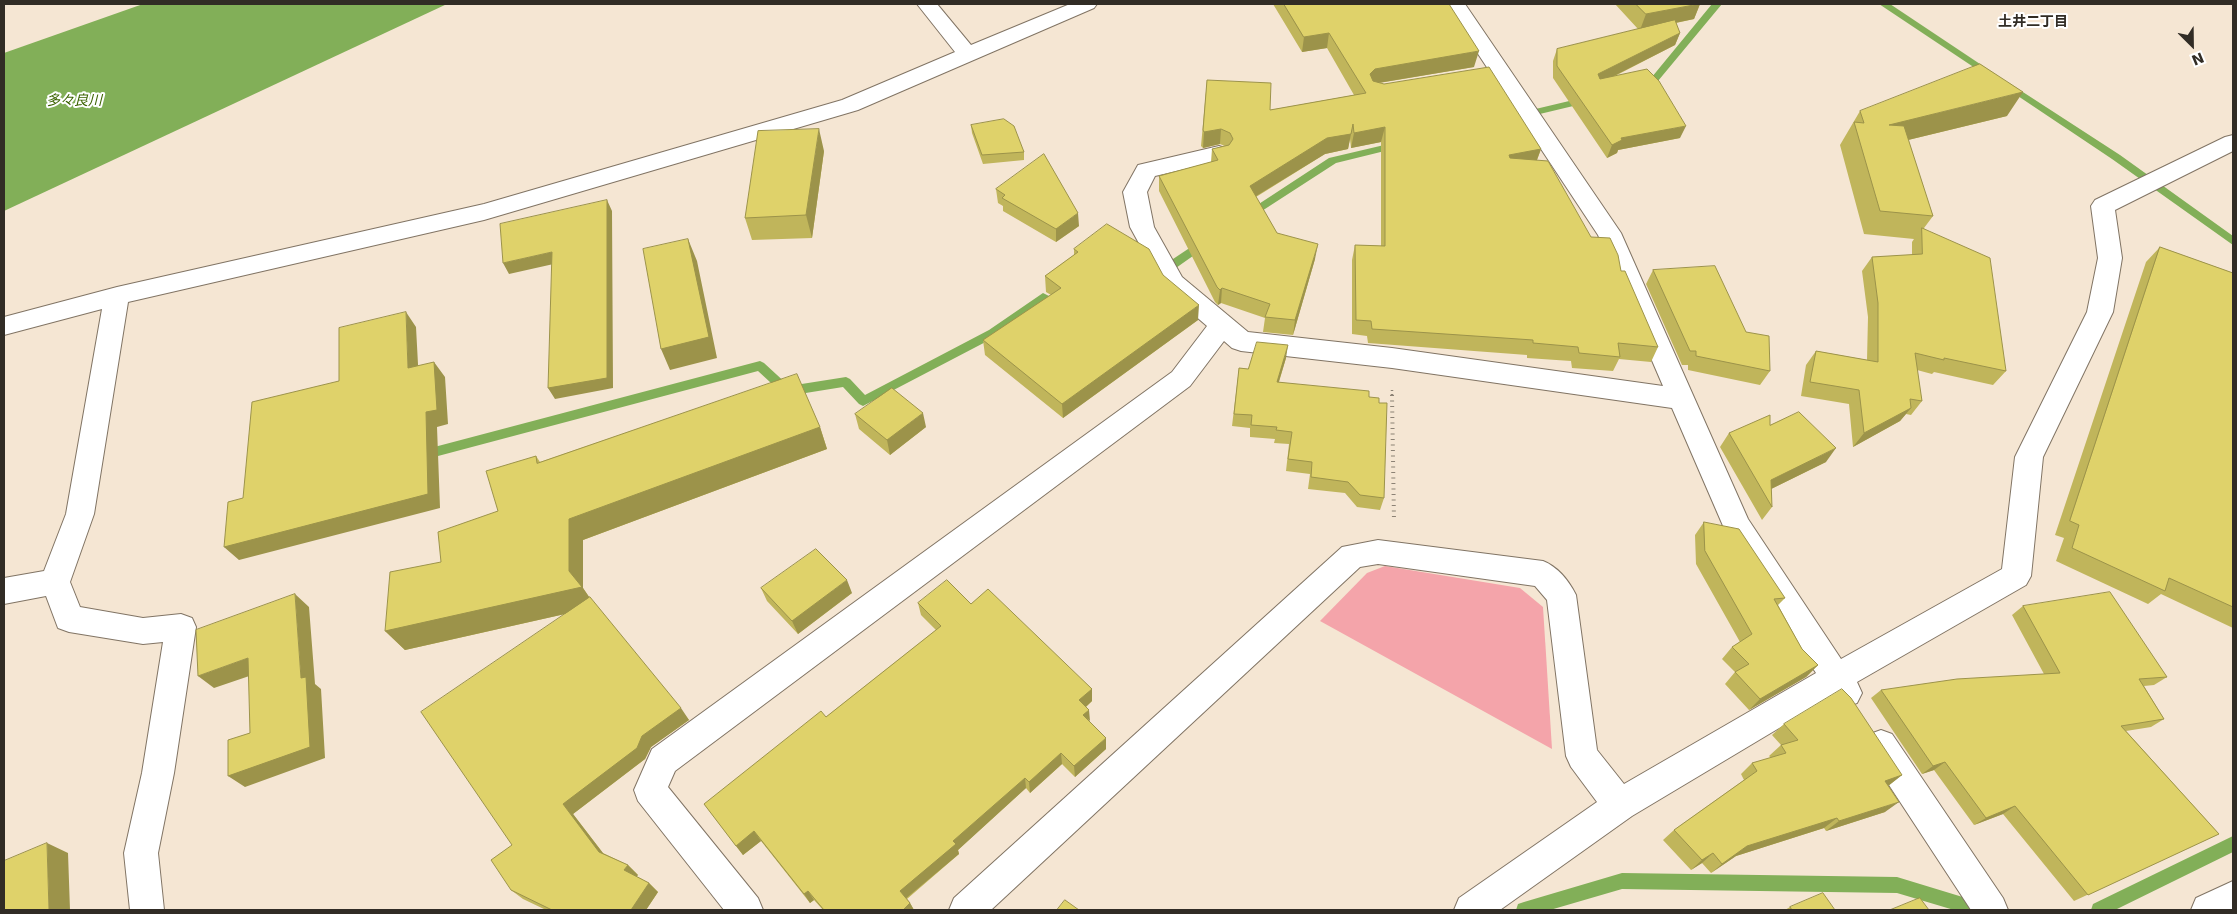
<!DOCTYPE html>
<html>
<head>
<meta charset="utf-8">
<style>
	body { margin:0 }
	#map { position:relative; width:2237px; height:914px; overflow:hidden; background:#f5e6d3; font-family:"DejaVu Sans",sans-serif }
	canvas { display:block }
	.frame { position:absolute; inset:0; border:5px solid #312c25; pointer-events:none }
	.north { position:absolute; left:2167px; top:20px; width:50px; height:50px; -webkit-text-stroke:4px #fff; paint-order:stroke; rotate:157deg; font-size:14px; font-weight:700; line-height:20px; text-align:center; color:#312c25 }
	.north::after { content:''; display:block; margin:auto; width:18px; height:22px; background:#312c25; clip-path:polygon(50% 0,100% 100%,50% 72%,0 100%) }
</style>
</head>
<body>
<div id="map">
<canvas width="2237" height="914"></canvas>
<div class="frame"></div>
<div class="north">N</div>
</div>
<script>
const c = document.querySelector('canvas').getContext('2d');
c.lineJoin = 'round';
function fillPath(path, color) { c.fillStyle = color; c.fill(path, 'evenodd'); }
function strokePath(path, color, width, dash) { c.strokeStyle = color; c.lineWidth = width; c.lineCap = dash ? 'butt' : 'round'; c.setLineDash(dash || []); c.stroke(path); }
function label(font, color, halo, rows, align = 'center') {
  c.font = font + ' "DejaVu Sans","Noto Sans JP",sans-serif'; c.lineWidth = 4; c.setLineDash([]); c.textBaseline = 'middle'; c.strokeStyle = halo; c.fillStyle = color; for (const [text, x, y, turn = 0] of rows) {
    c.save(); c.translate(x, y); c.rotate((+turn || 0) * Math.PI / 180); c.textAlign = isNaN(turn) ? turn : align; if (halo) c.strokeText(text, 0, 0); c.fillText(text, 0, 0); c.restore();
  }
}
const green = new Path2D(`
	M1385,566l135,22 23,19 9,142 -232,-128 47,-48z`);
const water = new Path2D(`
	M143,4h304l-443,207v-158z`);
const stream = new Path2D(`
	M1712,4h10l-69,83 -14,2v-4l8,-2z
	M1879,4h11l105,70 -5,3 -3,-1z
	M2009,83l111,72 113,81v9l-121,-86 -106,-71v-4z
	M1586,97l4,1v4l-67,16 -5,-3 5,-3z
	M1397,142l4,1v4l-65,16 -85,55h-8l-1,-3 87,-57z
	M1203,239l4,1 1,3 -1,3 -41,29h-8l-2,-3 2,-3z
	M1043,293l20,10 2,3 -2,3h-8l-12,-7 -46,34 -134,70 -4,-2 -16,-17 -56,9 -4,-2 -25,-23 -335,89 -4,-1 -2,-4 2,-4 4,-1 337,-89 4,2 25,23 57,-9 4,2 15,16 124,-65z
	M2233,836v16l-118,58h-24l2,-6z
	M1622,873l275,4 82,25 6,2 2,6h-33l-57,-17 -275,-4 -72,21h-34l2,-6 6,-2z`);
const pathFar1 = new Path2D(`
	M1392,390v6`);
const path = new Path2D(`
	M1392,395l2,126`);
const minor = new Path2D(`
	M917,4h20l34,41 99,-41h27l-3,4 -236,102 -374,110 -356,82 -34,212 -24,68 10,25 63,11 38,-4 11,4 4,9 -22,146 -16,80 6,57h-34l-6,-57 18,-80 21,-131 -20,2 -74,-12 -11,-4 -12,-32 -42,8v-26l40,-7 22,-57 36,-205 -98,26v-18l113,-30 367,-83 358,-104 113,-48z
	M1445,4h20l156,229 127,286 93,140 161,-90 13,-112 72,-145 11,-54 -7,-52 4,-6 130,-63 8,-2v16l-118,59 7,48 -9,54 -70,145 -12,119 -5,9 -169,97 5,11 -5,10 -11,4 -11,-4 -4,-6 -199,119 -132,94h-46l5,-12 138,-96 -26,-35 -5,-11 -19,-156 -12,-14 -157,-22 -18,3 -369,343h-42l5,-12 388,-351 36,-7 165,21c15,6 26,20 33,34l21,155 27,34 192,-111 -89,-138 -55,-127 -280,-40 -151,-17 -9,-3 -8,-7 -34,45 -515,385 -7,16 90,111 5,12h-39l-86,-109 -4,-11 18,-41 520,-377 35,-46 -43,-37 -34,-62 -7,-35 15,-27 81,-19 8,3 3,5 -3,5 -72,17 -8,16 7,35 28,50 66,55 144,16 271,38 -65,-151z
	M1881,730l11,4 111,164 5,12h-37l-101,-154 -5,-11 5,-11z`);
const major = new Path2D(`
	M2233,881v29h-42l5,-12z`);
const wall = new Path2D(`
	M1273,4h176l25,63 -95,16 162,66 -4,11 54,77 30,34 37,76 -7,15 -32,-3 -6,12 -41,-3 -1,-7 -44,-3v-3l-159,-12 -1,-7 -15,-2v-74l3,-15 26,1v-104l-30,6 -1,-9 -2,10 -23,5 -69,43 21,36 38,26 -22,76 -30,-3 2,-14 -44,-15 -3,2 -3,-3 -56,-111v-15l52,-14 1,-13 13,-3 -5,-2 -17,4 -2,-2 6,-66 63,30 84,-15 -27,-47 -25,4z
	M1615,4h85l-6,15 -18,4 4,10 -5,12 -60,31 65,62 -62,12 -1,3 -10,5 -54,-80v-17l4,-12 81,-20z
	M1860,111l147,5 -99,24 25,76 -9,12 82,143 -13,14 -59,-13 -2,2 -15,-4 5,31 -11,14 -5,-1 -6,7 -47,26 -4,-43 -48,-8 5,-31 10,-14 51,9 1,-43 -6,-46 10,-14 40,-2v-13l2,-3 -50,-5 -24,-89z
	M971,125l53,27v8l-41,4 -11,-31z
	M824,151l-12,87 -60,2 -7,-22z
	M996,189l83,37 -23,16 -53,-31v-5l-5,-3z
	M2160,247l73,26v355l-72,-34 -13,10 -92,-43 8,-23 -9,-3 91,-273z
	M1074,249l89,26 35,45 -135,98 -78,-63 -2,-15 68,-45 -5,-3 -1,-16 29,-21z
	M1653,270l93,62 24,39 -10,14 -72,-15v-5h-6l-36,-81z
	M1286,358l-7,24 90,15 15,101 -4,12 -23,-3 -12,-14 -37,-4 2,-15 -24,-3 3,-27 -15,-1 1,-4 -25,-2v-9l-18,-2 7,-58 9,1z
	M855,414l71,13 -36,28 -31,-26z
	M1770,425l56,37 -55,27 1,18 -10,13 -42,-73 9,-14z
	M820,427l7,22 -244,91v48l6,9 100,123 -38,27 -6,12 -72,55 30,39 25,12 10,10 -2,1 13,7 9,9 -12,18h-100l-23,-11 -12,-9 1,-45 53,-231 -160,36 -20,-19 56,-69 57,-51 38,-55 4,6z
	M1704,522l81,76 -7,7 24,44 16,16 -12,12 -57,33 -24,-26 10,-12 -13,-13 10,-12 8,-5 -44,-78 -1,-29z
	M761,588l91,5 -54,41 -31,-33z
	M918,603l53,1 121,85v12l-6,6 3,15 17,27 -31,28 -13,-13 -32,29 -4,-5 -68,62 1,4 -52,45 3,4 4,7h-91l-9,-10 -4,3 -49,-62 -18,14 -39,-51 122,-87 110,-87 -15,-15z
	M2023,606l144,71 -13,8 -10,1 20,33 -13,8 -25,4 93,103 -145,67 -71,-87 -29,11 -40,-55 -12,4 -51,-76 10,-8 163,-16 -32,-59z
	M1784,724l118,51 -14,11 -3,26 -59,19 -2,-3 -88,28 -25,17 -9,-10 -11,7 -28,-30 11,-10 70,-50 -3,-6 11,-11 19,-5 -2,-2 12,-11 -9,-10z
	M1790,907l45,3h-50z`);
const shadedWall = new Path2D(`
	M1700,4l-6,15 -54,11 6,-16z
	M1329,33l-2,15 -25,4 2,-15z
	M1680,33l-5,12 -81,41 4,-12z
	M1479,51l-5,16 -102,17 -2,-10 5,-5z
	M2023,92l-16,24 -132,32 14,-23z
	M1353,124l-5,25 -23,5 -77,47 2,-15 77,-48z
	M1686,126l-6,12 -62,12 -1,3 -10,5 5,-13 9,-7z
	M1385,127l-4,15 -30,6 3,-15z
	M819,129l5,22 -12,87 -6,-23z
	M1221,129l-1,15 -17,4 1,-16z
	M1541,149l-6,16 -31,5 5,-15z
	M607,200l5,11 1,177 -58,11 -7,-11z
	M1078,213l1,13 -23,16v-13z
	M688,239l9,22 20,97 -47,12 -9,-21z
	M1318,244l-3,15 -22,76 2,-15z
	M552,252l6,11 -49,11 -6,-11z
	M1222,288l-1,15 -3,2 2,-15z
	M1199,305l-1,15 -135,98 -1,-14z
	M406,312l10,15 3,56 -11,-15z
	M1288,345l-2,13 -11,36 2,-12z
	M434,362l11,15 3,47 -11,3 3,81 -201,52 -15,-13 202,-135z
	M1911,408l-11,13 -47,26 11,-14z
	M923,413l3,14 -36,28 -3,-15z
	M820,427l7,22 -244,91v48l13,19 -191,43 -20,-19 184,-60v-52z
	M1836,448l-10,14 -63,31 8,-13z
	M847,580l5,13 -54,41 -6,-13z
	M295,594l14,13 6,77 6,5 4,69 -80,29 -17,-11 73,-98z
	M248,658l16,13 -50,17 -16,-12z
	M1818,665l-12,12 -57,33 11,-11z
	M1092,689v12l-12,11 -1,-12z
	M681,708l8,12 -38,27 -6,12 -72,55 36,47 -10,-9 -36,-48 79,-68z
	M1089,710l1,11 -7,-6z
	M1106,738v11l-31,28 -1,-11z
	M1061,753l1,11 -32,29 -1,-11z
	M1945,762l-11,8 -12,4 11,-8z
	M1902,775l-14,11 -3,-5z
	M1025,778l1,10 -68,62 1,4 -55,46 -4,-9 53,-50z
	M1899,802l-14,10 -59,19 13,-10z
	M2015,806l-12,8 -29,11 12,-7z
	M1837,818l-13,10 -88,28 -25,17 11,-9 25,-18z
	M754,831l7,10 -18,14 -7,-9z
	M47,843l21,10 2,57h-21z
	M1713,853l-11,10 -11,7 11,-10z
	M628,865l10,10 -4,5 -10,-10z
	M649,883l9,9 -12,18h-15z
	M808,891l6,9 -4,3 -6,-9z
	M910,903l4,7h-11z`);
const building = new Path2D(`
	M1284,4h165l30,47 -104,18 -5,5 3,7 11,3 105,-17 52,82 -32,6 1,3 38,3 43,76 19,1 8,17 3,16h4l33,76 -40,-4 2,14 -41,-4 -1,-6 -45,-4v-3l-161,-11 -1,-8 -15,-1 -1,-75 30,1v-119l-31,6 -1,-9 -2,10 -24,4 -77,48 27,47 41,11 -23,76 -30,-3 5,-13 -48,-16 -2,2 -3,-3 -58,-111 59,-16 -6,-11 17,-4 4,-6 -3,-6 -9,-4 -17,3 -1,-2 4,-50 64,3 -1,27 96,-17 -37,-60 -25,4z
	M1636,4h63l-53,10z
	M1675,20l5,13 -82,41 2,5 47,-10 12,12 27,45 -65,12 1,2 -10,5 -55,-79v-17z
	M1980,64l43,28 -134,33 15,1 29,90 -53,-5 -26,-89 10,1 -4,-12z
	M1004,119l10,7 10,26 -42,3 -11,-30z
	M819,129l-13,86 -61,3 13,-87z
	M1044,154l34,59 -22,16 -54,-31 3,-3 -9,-6z
	M607,200v178l-59,10 4,-136 -49,11 -3,-39z
	M1107,224l42,25 14,26 36,30 -137,99 -79,-64 78,-52 -16,-12 33,-24 -4,-3z
	M1922,228l68,30 16,113 -62,-13v2l-29,-7 7,48 -12,-2 1,9 -47,25 -5,-43 -49,-8 6,-31 62,11v-59l-6,-46 50,-3z
	M688,239l21,98 -48,12 -18,-100z
	M2160,247l73,26v334l-64,-29 -4,13 -93,-43 7,-23 -9,-4z
	M1715,266l31,66 23,4 1,35 -74,-15v-5h-6l-37,-81z
	M406,312l2,56 26,-6 3,48 -11,2 2,82 -204,53 4,-45 15,-4 9,-96 87,-21v-53z
	M1257,342l31,3 -11,37 92,9v6l10,1v5h8l-3,95 -24,-3 -12,-13 -37,-5 1,-15 -24,-3 4,-27 -16,-2 1,-3 -26,-2 1,-10 -18,-1 5,-46 9,1z
	M797,374l23,53 -251,92v52l13,16 -197,44 5,-59 51,-10 -3,-30 60,-21 -12,-40 50,-15 1,7z
	M892,388l31,25 -36,27 -32,-26z
	M1799,412l37,36 -65,32 1,27 -43,-74 41,-18v10z
	M1704,522l35,7 46,69 -11,1 28,50 16,16 -58,34 -25,-27 14,-8 -17,-17 20,-13 -47,-83z
	M816,549l31,31 -55,41 -31,-33z
	M947,580l24,24 17,-15 104,100 -13,11 10,10 -6,5 23,23 -32,28 -13,-13 -32,29 -4,-4 -72,63 3,3 -56,47 10,12 -7,7h-79l-16,-19 -4,3 -50,-63 -18,15 -32,-42 117,-93 5,6 115,-91 -23,-23z
	M2110,592l57,85 -28,2 25,40 -43,7 98,108 -131,61 -73,-89 -29,12 -41,-56 -12,4 -52,-76 76,-11 103,-6 -37,-67z
	M295,594l6,84 5,-1 4,70 -82,29v-36l22,-7 -2,-75 -50,18 -2,-46z
	M590,597l91,111 -39,28 -5,12 -74,56 36,48 29,13 -4,5 25,13 -18,27h-79l-41,-20 -20,-30 21,-15 -91,-133z
	M1842,689l9,9 51,77 -17,6 14,21 -60,19 -2,-3 -90,28 -25,18 -9,-11 -11,7 -28,-30 83,-59 -5,-8 34,-10 -5,-8 17,-5 -14,-16z
	M47,843l2,67h-45v-49z
	M1823,893l12,17h-43l-2,-3z
	M1920,898l9,12h-39z
	M1065,900l14,10h-22z`);
const farNeighbourhoodnames = [
	["土井二丁目",2033,22]
];
const farWaternames = [
	["多々良川",74,101]
];
fillPath(green, '#f4a4aa');
fillPath(water, '#82af58');
fillPath(stream, '#82af58');
strokePath(minor, '#817464', 2);
strokePath(major, '#817464', 2);
strokePath(pathFar1, '#8c8275', 2.5, [1, 3]);
strokePath(path, '#8c8275', 4, [1, 4.5]);
fillPath(minor, '#fff');
fillPath(major, '#fff');
fillPath(wall, '#c0b55b');
fillPath(shadedWall, '#9c934a');
fillPath(building, '#dfd26a');
strokePath(building, '#9c934a', 1);
label('bold 14px', '#312c25', '#fff', farNeighbourhoodnames);
label('italic 14px', '#3b6300', '#fff', farWaternames);
</script>
</body>
</html>
